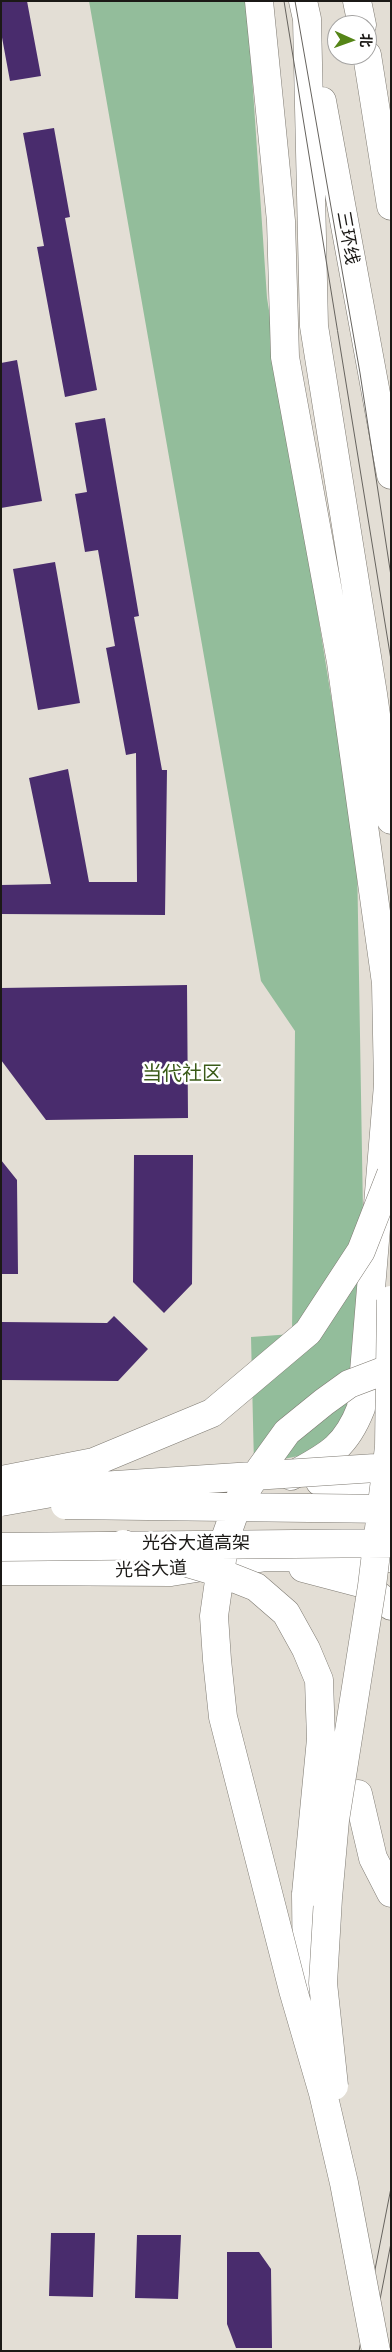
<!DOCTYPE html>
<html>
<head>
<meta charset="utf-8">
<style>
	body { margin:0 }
	#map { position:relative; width:392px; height:2352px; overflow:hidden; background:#e3ded5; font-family:Helvetica,"Noto Sans SC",sans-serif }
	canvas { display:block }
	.frame { position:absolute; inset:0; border:2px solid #1b1916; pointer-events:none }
	.north { position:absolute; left:327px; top:15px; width:50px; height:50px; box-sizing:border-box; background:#fff; border:1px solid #a4a3a2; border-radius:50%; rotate:92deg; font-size:14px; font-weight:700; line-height:20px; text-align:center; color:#1b1916 }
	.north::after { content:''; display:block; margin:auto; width:18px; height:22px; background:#558517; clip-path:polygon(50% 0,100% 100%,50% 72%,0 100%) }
</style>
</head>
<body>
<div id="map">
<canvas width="392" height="2352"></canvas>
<div class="frame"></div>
<div class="north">北</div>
</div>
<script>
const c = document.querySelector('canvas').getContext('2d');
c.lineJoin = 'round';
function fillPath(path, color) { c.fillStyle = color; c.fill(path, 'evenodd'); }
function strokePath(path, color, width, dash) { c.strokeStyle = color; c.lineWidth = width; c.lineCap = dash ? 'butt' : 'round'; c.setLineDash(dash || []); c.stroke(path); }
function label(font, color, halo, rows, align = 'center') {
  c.font = font + ' Helvetica,"Noto Sans SC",sans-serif'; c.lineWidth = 5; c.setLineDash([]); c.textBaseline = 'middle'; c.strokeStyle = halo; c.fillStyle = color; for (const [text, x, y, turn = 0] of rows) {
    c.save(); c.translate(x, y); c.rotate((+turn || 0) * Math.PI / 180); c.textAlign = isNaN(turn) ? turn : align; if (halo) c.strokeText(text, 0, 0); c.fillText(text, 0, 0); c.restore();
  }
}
const green = new Path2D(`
	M89,1h158l20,297 90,560 6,355 -10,190 -30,48 -69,14 -3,-128 41,-3 3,-303 -34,-50z`);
const building = new Path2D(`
	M1,1h26l14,75 -31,5 -9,-49z
	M54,128l16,89 -5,1 32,172 -32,7 -28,-150 7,-1 -21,-113z
	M17,360l25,141 -41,7v-145z
	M105,418l34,198 -5,1 28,153h5l-2,145 -164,-1v-29l50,-1 -22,-106 39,-9 21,113h48l-1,-129 -10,2 -20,-107 9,-2 -17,-96 -13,2 -10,-58 12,-2 -12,-69z
	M55,562l25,141 -42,7 -25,-141z
	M187,985l1,133 -142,2 -45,-60v-72z
	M134,1155h59l-1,129 -28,29 -31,-31z
	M1,1160l16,20 1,94h-17z
	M114,1316l34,33 -30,32 -117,-1v-58l106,1z
	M51,2233h44l-2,64 -44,-1z
	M137,2235h44l-3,64 -43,-1z
	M227,2252h32l12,17 1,79h-36l-9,-24z`);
const primary = new Path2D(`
	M320,1482l71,2
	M303,1568l61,16 27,22
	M1,1571l170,1 95,-15 125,1`);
const trunk = new Path2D(`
	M259,1l22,220 4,136 56,305 45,321 2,102 -27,323c-16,41 -34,48 -70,68
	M303,1l4,18 7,307 59,368 18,126
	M357,1l5,24
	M367,55l24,151
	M322,101l69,374
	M358,1794l15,64 18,35
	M306,1894l1,93 7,43`);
const tram = new Path2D(`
	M284,1l107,659
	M295,1l65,372 31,203
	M359,2351l32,-163
	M370,2351l21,-108`);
const trunkBridge = new Path2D(`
	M1,1480l93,-18 118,-49 96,-81 53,-81 30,-77
	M1,1502l84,-15 306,-20
	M65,1505l326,4
	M123,1544l95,28 38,15 30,26 20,36 13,31 2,59 -15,155
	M1,1547l390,-4
	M334,2086l-11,-103 5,-85 7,-78 37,-234 17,-139 2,-147
	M376,2351l-32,-168 -21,-90 -30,-103 -70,-273 -6,-57 -3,-44 11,-77 14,-39 22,-32 26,-36 37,-30 25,-18 42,-16`);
const streetNames = [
	["三环线",347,238,80],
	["光谷大道高架",196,1544],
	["光谷大道",151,1570,-2]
];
const quarterNames = [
	["当代社区",182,1074]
];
fillPath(green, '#93bd9b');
fillPath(building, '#492c6d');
strokePath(primary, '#7e7a72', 29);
strokePath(trunk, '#7e7a72', 29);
strokePath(primary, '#fff', 28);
strokePath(trunk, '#fff', 28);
strokePath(tram, '#66635e', 1);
strokePath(trunkBridge, '#7e7a72', 29, []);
strokePath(trunkBridge, '#fff', 28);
label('18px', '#1b1916', '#fff', streetNames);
label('20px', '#3b5b19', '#fff', quarterNames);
</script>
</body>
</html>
